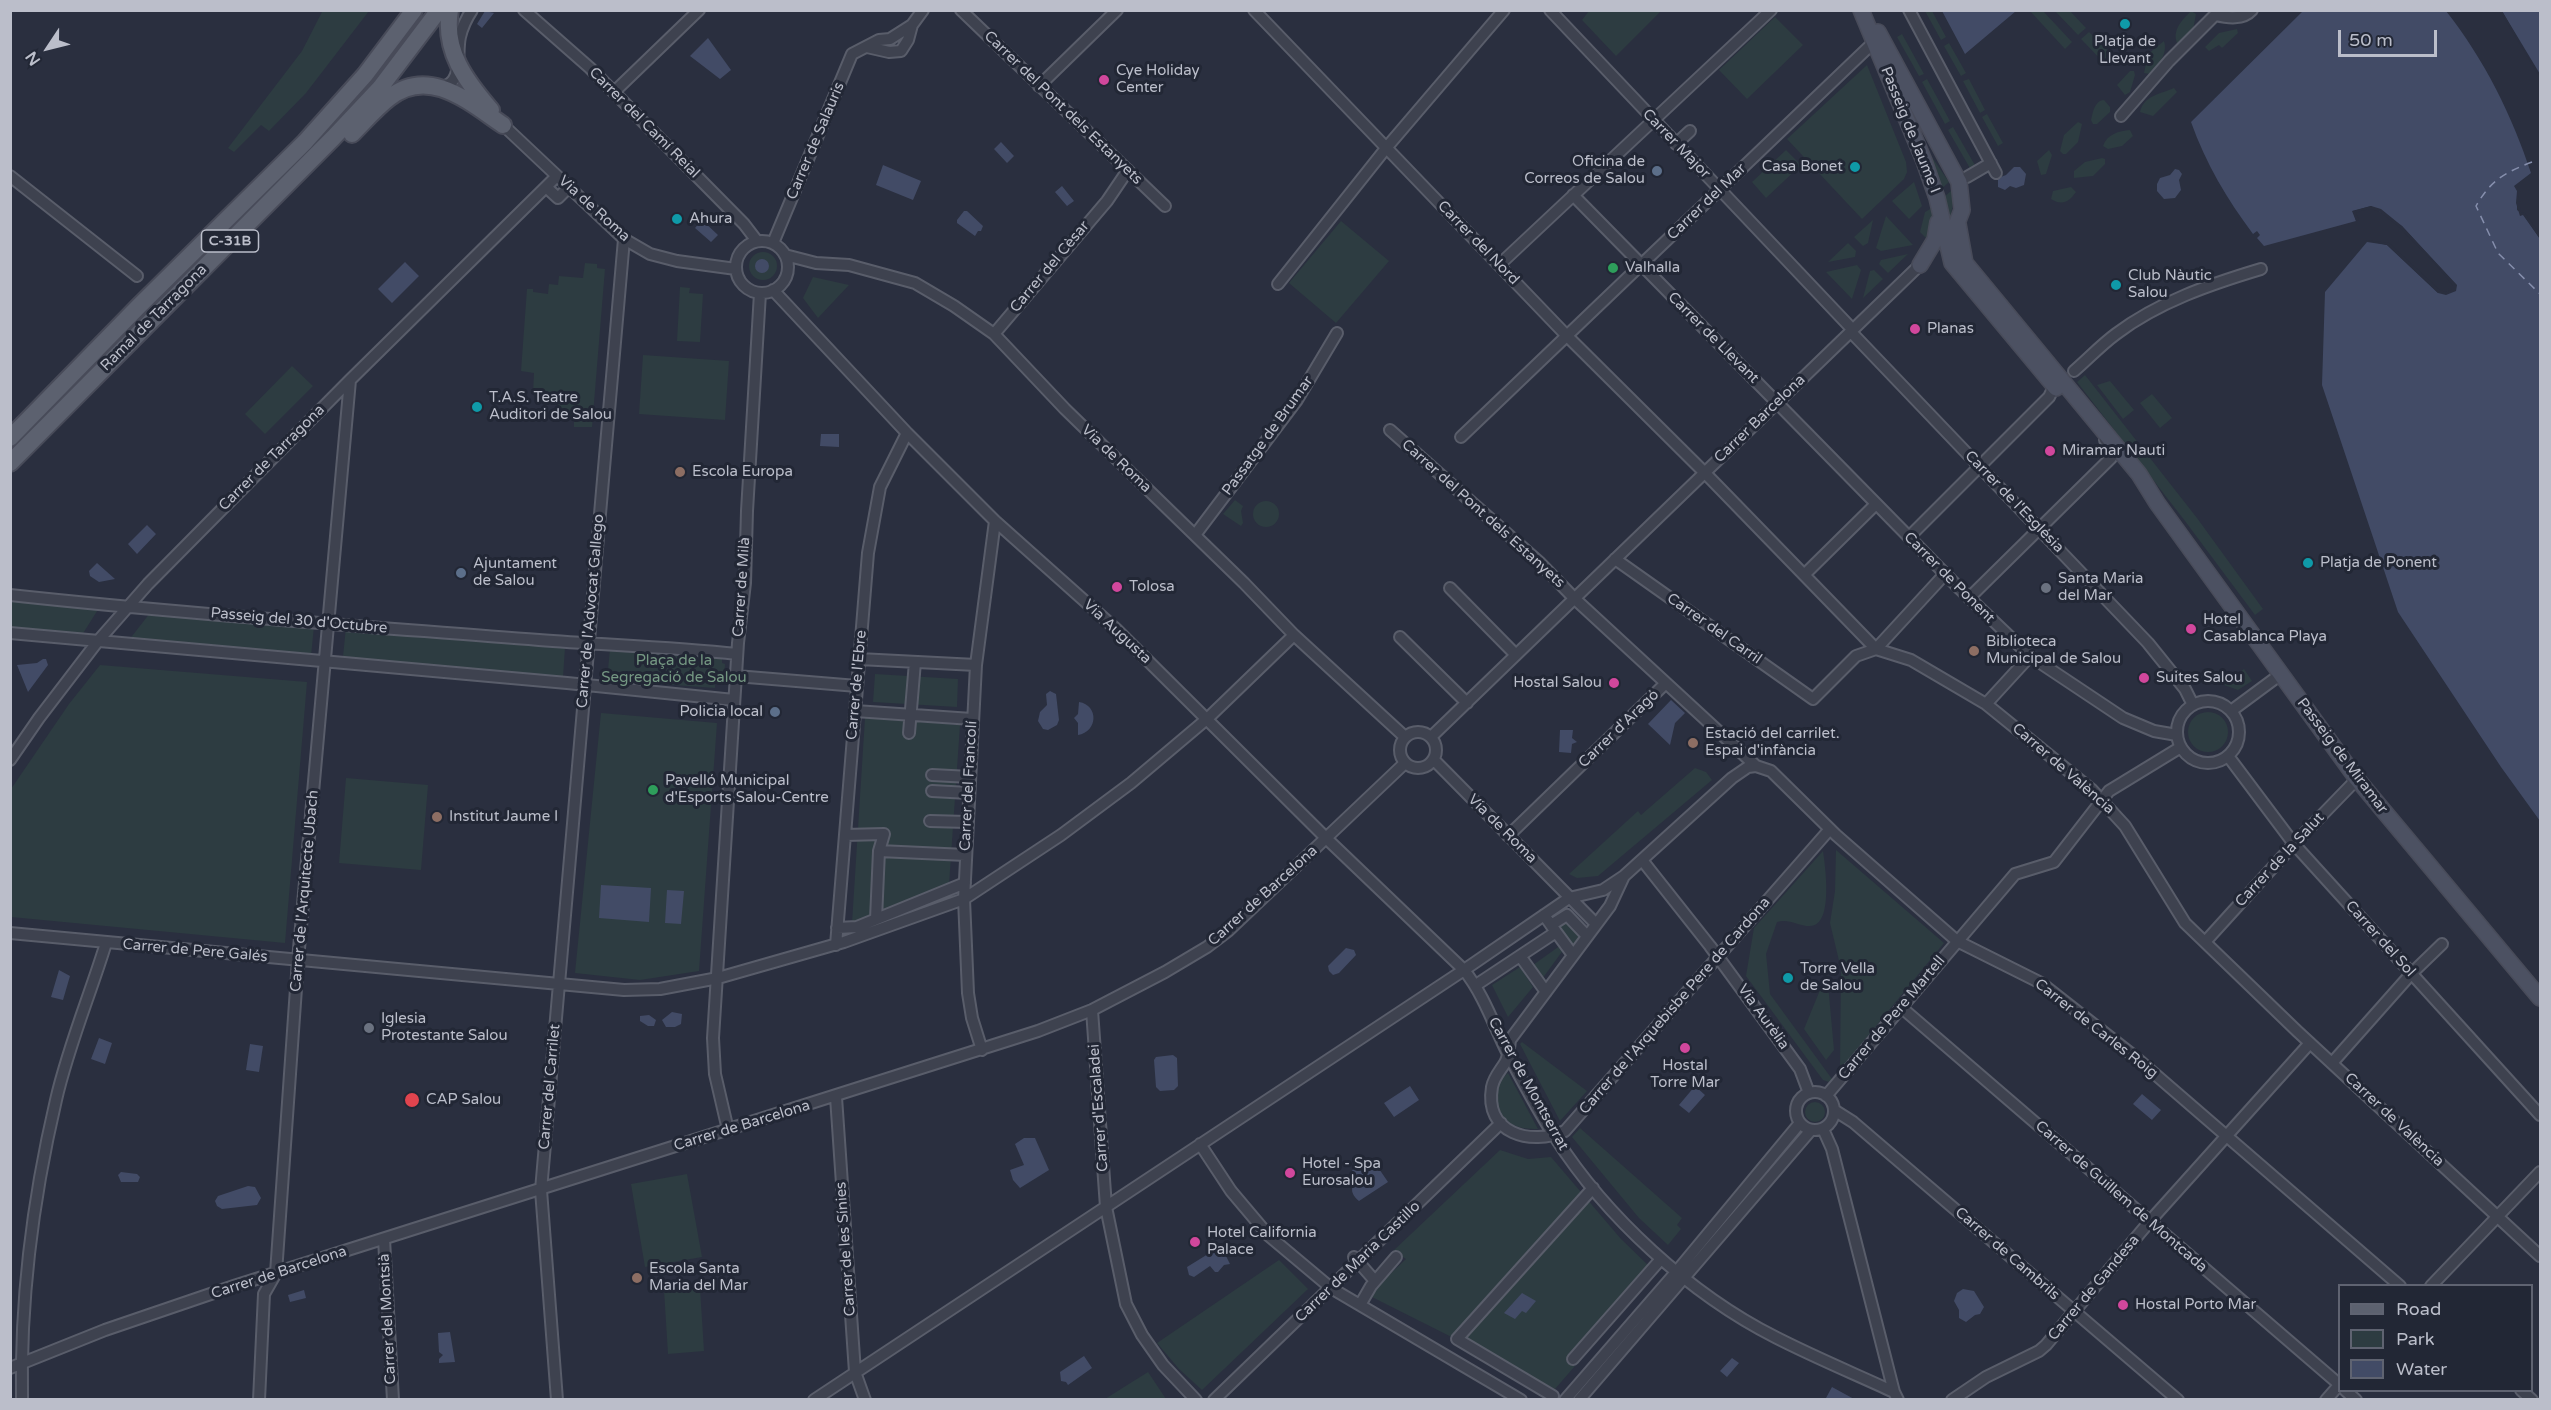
<!DOCTYPE html>
<html>
<head>
<meta charset="utf-8">
<style>
	body { margin:0 }
	#map { position:relative; width:2551px; height:1410px; overflow:hidden; background:#2a2f3f; font-family:"Varela Round",sans-serif }
	canvas { display:block }
	.frame { position:absolute; inset:0; border:12px solid #bbbeca; pointer-events:none }
	.legend { position:absolute; left:2338px; top:1284px; width:195px; height:108px; box-sizing:border-box; background:#222735; border:2px solid #5f6371; margin:0; padding:8px 10px; list-style:none; font-size:18px; color:#bbbeca }
	.legend li { display:flex; align-items:center; gap:12px; height:30px }
	.legend b { width:30px; border:2px solid #5f6371 }
	.north { position:absolute; left:18px; top:18px; width:60px; height:60px; -webkit-text-stroke:4px #222735; paint-order:stroke; rotate:235deg; font-size:16px; font-weight:700; line-height:24px; text-align:center; color:#bbbeca }
	.north::after { content:''; display:block; margin:auto; width:21px; height:27px; background:#bbbeca; clip-path:polygon(50% 0,100% 100%,50% 72%,0 100%) }
	.scale { position:absolute; left:2338px; top:30px; width:99px; height:27px; box-sizing:border-box; border:3px solid #bbbeca; border-top:0; padding-left:8px; font-size:18px; line-height:21px; white-space:nowrap; color:#bbbeca; -webkit-text-stroke:4px #222735; paint-order:stroke }
</style>
</head>
<body>
<div id="map">
<canvas width="2551" height="1410"></canvas>
<div class="frame"></div>
<ul class="legend">
<li><b style="height:8px;background:#5c616f"></b>Road</li>
<li><b style="height:16px;background:#2d3c41"></b>Park</li>
<li><b style="height:16px;background:#424b66"></b>Water</li>
</ul>
<div class="north">N</div>
<div class="scale">50 m</div>
</div>
<script>
const c = document.querySelector('canvas').getContext('2d');
c.lineJoin = 'round';
function fillPath(path, color) { c.fillStyle = color; c.fill(path, 'evenodd'); }
function strokePath(path, color, width, dash) { c.strokeStyle = color; c.lineWidth = width; c.lineCap = dash ? 'butt' : 'round'; c.setLineDash(dash || []); c.stroke(path); }
function label(font, color, halo, rows, align = 'center') {
  c.font = font + ' "Varela Round",sans-serif'; c.lineWidth = 6; c.setLineDash([]); c.textBaseline = 'middle'; c.strokeStyle = halo; c.fillStyle = color; for (const [text, x, y, turn = 0] of rows) {
    c.save(); c.translate(x, y); c.rotate((+turn || 0) * Math.PI / 180); c.textAlign = isNaN(turn) ? turn : align; if (halo) c.strokeText(text, 0, 0); c.fillText(text, 0, 0); c.restore();
  }
}
const green = new Path2D(`
	M323,10l46,1 -63,82 -37,38 -8,-6 -27,27 -6,-4 74,-97z
	M1589,11v-1l72,1 -45,45 -34,-36z
	M1925,11h7l14,26 -5,3z
	M2030,11h13l29,31 -7,7z
	M2055,11h15l16,17 -8,7z
	M2191,11l5,3 -3,16 -13,14 -3,-1c-5,-13 5,-23 14,-32z
	M1775,17l28,28 -56,54 -28,-29z
	M2237,29l1,4 -16,15 -3,-3 -10,6 -4,-4 14,-14z
	M2089,32l25,25 -8,8 -25,-26z
	M1902,34l22,40 -5,2 -22,-39z
	M2164,41c4,12 -5,24 -14,33l-6,-1 4,-19z
	M1949,43l17,30 -5,3 -17,-30z
	M1867,65l39,97 1,10 -3,7 -42,40 -75,-80z
	M2130,71h4l1,4 -5,17 -5,3 -8,-10z
	M1927,79l23,42 -5,3 -23,-42z
	M1969,79l16,31 -5,3 -17,-32z
	M2174,88l3,4 -24,24 -13,-4c4,-17 21,-18 34,-24z
	M2104,100l6,7v5l-13,12h-4l-2,-4c2,-7 3,-19 13,-20z
	M1987,114l16,29 -5,3 -16,-29z
	M2078,122l4,2 -4,18 -12,12h-3l-3,-3 4,-16z
	M1953,127l23,40 -5,3 -23,-40z
	M2130,130l3,6 -11,10 -14,3 -5,-3c4,-12 16,-15 27,-16z
	M1786,150l15,15 -35,33 -14,-16z
	M1927,150l22,32 -11,10z
	M2049,150l3,5 -6,19 -5,1 -4,-14z
	M2102,158l3,1v5l-12,12 -19,2v-7l11,-9z
	M1914,182l8,24 -13,13 -17,-18z
	M2071,187l5,5c-7,10 -14,14 -25,7l2,-8z
	M1952,190l1,13 -4,23 -8,-26z
	M1932,208l3,11 -4,24 -11,-11 5,-20z
	M1886,216l1,1 26,28 -32,6 -5,-3z
	M1873,220l-5,23 -5,3 -9,-9z
	M1341,221l48,40 -53,62 -47,-40z
	M1848,243l8,8 -1,6 -27,5z
	M749 266a14 14 0 1 1 28 0a14 14 0 1 1-28 0Z
	M1908,254l-20,19 -9,-9 2,-4z
	M585,263l12,1v4l8,1 -13,158h-18v-8l-12,-2 1,-6 -6,-2v-6l-18,-2v-7h-6l1,-21 -13,-2 6,-82h6v3l15,2 1,-10 9,1 1,-9 24,2z
	M1857,265l4,5 -9,29 -26,-27z
	M1874,270l9,9 -20,19 7,-27z
	M813,277l36,8 -31,33 -15,-20z
	M680,287l10,1 -1,5 14,1 -3,48 -23,-1z
	M643,355l86,6 -4,59 -86,-6z
	M292,366l21,20 -48,48 -20,-20z
	M2085,375l112,143 66,91 -8,6 -70,-94 -108,-139z
	M2110,381l24,29 -11,9 -26,-34z
	M2152,394l20,24 -12,10 -20,-25z
	M1235,500l8,6 -2,5 2,12 -2,3 -18,-12z
	M1253 514a13 13 0 1 1 26 0a13 13 0 1 1-26 0Z
	M10,599l89,9 -17,27 -72,-7z
	M150,613l164,13 -3,30 -182,-16z
	M346,627l219,20 -2,30 -220,-20z
	M610,649l112,9v5l3,1 -1,19 -9,-1v6l-108,-8z
	M100,665l207,17 -22,261 -274,-26v-128l58,-85z
	M2244,669l8,12 -14,9 -14,-5 3,-10 6,2z
	M875,674l83,5 -1,28 -84,-5z
	M2188 732a20 20 0 1 1 40 0a20 20 0 1 1-40 0Z
	M601,713l116,10 -18,248 -59,9 -65,-7z
	M865,718l95,7 -11,160 -97,38z
	M1695,768l11,4 6,8 -114,96 -21,2 -8,-4 69,-63 3,4z
	M346,778l82,7 -7,85 -82,-7z
	M1836,850l108,93 -104,127 1,-101 -11,-46 5,-32z
	M1823,851c2,14 11,75 -13,75 -12,0 -22,-8 -33,-4l-11,32 4,40 62,85 -3,3 -6,-2 -77,-104 8,-48z
	M1567,922l13,16 -9,9 -13,-19z
	M1561,945l3,4 -22,30 -9,-14z
	M1520,967l13,20 -25,30 -16,-32z
	M1827,973l7,77 -8,10 -22,-31z
	M1522,1042l65,49 -27,30 -40,-77z
	M1508,1073l30,56c-32,1 -43,-14 -41,-46z
	M1805 1112a10 10 0 1 1 20 0a10 10 0 1 1-20 0Z
	M1580,1128l102,90 -5,7 4,4 -13,16 -29,-27 -67,-81z
	M1500,1150l28,9 23,-2 70,82 28,27 -80,96 6,4 -20,23 -187,-94 38,-36 -13,-8z
	M687,1174l15,83 -57,10 -14,-83z
	M1279,1260l29,29 -106,101 -23,-21 -22,-26z
	M700,1288l4,63 -36,3 -4,-64z
	M1148,1372l18,27h-61z`);
const water = new Path2D(`
	M2304,10l142,1c38,48 66,104 85,162l-17,13 3,5v19l6,4 17,25v582l-39,-54 -103,-155 -76,-227 3,-93 42,-50 20,3 51,48 17,-2 1,-6 -54,-59 -31,-20 -18,5 3,10 -92,25 -7,-8 3,-3 -3,-4 -4,3c-26,-35 -47,-70 -62,-112z
	M485,11l9,2 -12,15 -5,-4z
	M1942,11h74l-51,43z
	M2502,11h38v63z
	M708,38l23,32 -11,9 -30,-23z
	M1001,142l13,14 -7,7 -13,-14z
	M883,165l38,16 -8,19 -37,-15z
	M2014,167h6l6,7 -2,11 -8,3 -6,-2 -5,4 -7,-3v-9l8,-3z
	M2175,169l4,1 3,4 -3,6 2,10 -6,8 -11,1 -7,-8v-7l3,-6 10,-3z
	M1062,186l12,15 -7,5 -12,-14z
	M964,211h3l16,15 -2,5h-3l-3,5 -18,-13v-3z
	M702,220l16,15 -7,7 -16,-14z
	M755 266a7 7 0 1 1 14 0a7 7 0 1 1-14 0Z
	M405,262l14,14 -27,27 -14,-14z
	M821,434h18v13l-19,-1z
	M147,525l9,9 -19,20 -9,-10z
	M97,563l18,16 -16,3 -9,-6 -1,-5z
	M43,659h3l2,6 -20,27 -11,-27 20,-2z
	M1050,691l6,3 3,26 -2,5 -9,5 -5,-1 -5,-8 2,-9 7,-7 -1,-11z
	M1671,700l14,13 -10,10 -5,22 -22,-21z
	M1079,702c20,3 19,30 -1,33v-12l-4,-5 4,-4z
	M1560,730h13l-1,8 5,4 -5,2 -1,9 -12,-1z
	M601,885l50,3 -2,34 -50,-4z
	M667,890l17,1 -3,33 -16,-1z
	M1346,948l8,2 2,5 -17,18 -6,2 -4,-4 -1,-5z
	M59,970l11,6 -7,24 -12,-3z
	M672,1012l10,2 -1,10 -6,3h-9l-4,-7z
	M649,1015l7,5 -2,6h-6l-8,-5v-5z
	M99,1038l13,5 -7,21 -14,-5z
	M250,1044l13,2 -4,26 -13,-2z
	M1173,1055l4,3 1,28 -4,4 -14,1 -4,-4 -2,-27 2,-3z
	M1410,1086l9,14 -25,17 -10,-14z
	M1695,1086l10,9 -16,18 -10,-8z
	M2142,1094l19,16 -9,10 -19,-16z
	M1024,1138h11l14,32 -29,18 -7,-8 -3,-10 14,-5 -9,-21z
	M1360,1158l13,2 15,22 -29,19c-10,-9 -7,-12 -4,-24l-3,-6z
	M121,1172l16,2 3,3 -2,5h-17l-3,-7z
	M248,1186l7,1 6,11 -4,7 -35,4 -5,-3 -2,-5 3,-5z
	M1221,1246l9,18 -6,1 -6,7h-3l-5,-6 -16,11 -5,-2 -2,-8z
	M1963,1289l11,2 10,16 -4,7 -5,1 -9,7 -7,-4v-8l-5,-9 3,-8z
	M304,1290l2,8 -16,4 -2,-7z
	M1522,1293l14,8 -10,12 -4,-2 -7,8 -11,-6z
	M450,1332l5,30 -16,1v-4l4,-4 -4,-3 -1,-19z
	M1084,1356l8,12 -24,17 -2,-3 -5,-1 -1,-9z
	M1732,1358l7,5 -12,14 -7,-6z
	M1832,1387l22,12h-26l-2,-1z`);
const pier = new Path2D(`
	M2499,10l3,1 38,66 -2,-2z
	M2517,191l4,21 4,1 15,21v5l-17,-24 -3,1 -4,-13z
	M2371,206l10,3 21,17 55,59 -1,6 -10,4 -8,-2 -51,-48 -22,-5 24,3 51,47 6,2 7,-3v-3l-16,-20 -37,-38 -20,-16 -9,-3 -10,2 -5,2 3,7 -3,1 -4,-10z`);
const ferry = new Path2D(`
	M2532,162c-28,11 -41,18 -56,44l22,47 42,41`);
const street = new Path2D(`
	M524,10l66,58 154,156 13,17
	M961,10l204,196
	M1254,10l313,326 138,137 171,176 35,11 75,44 106,86 33,36 60,97 112,108 243,225
	M1550,10l303,320
	M1909,10l87,163
	M867,47l22,5 12,-1 7,-11 4,-15 11,-15
	M1039,86l78,-76
	M441,87c23,-3 15,-33 19,-50 2,-9 6,-18 12,-27
	M614,92l85,-82
	M2121,116l48,-55 46,-46c13,3 28,5 37,-5
	M503,125l121,114 26,15 27,7 59,8
	M1676,144l14,-13
	M10,176l127,100
	M1967,177l24,-14
	M546,187l12,11 11,-11
	M1573,195l387,394 70,67 93,62 31,13 23,4
	M736 267a26 26 0 1 1 52 0a26 26 0 1 1-52 0Z
	M773,243l79,-189 27,-14 11,-1 22,-14
	M785,255l31,8 33,2 66,18 39,23 40,28 71,75 179,174 50,52 111,102
	M1499,265l272,-255
	M1278,284l109,-137 117,-137
	M773,290l134,143 88,88 121,108 211,210 137,131c20,25 30,56 44,84 15,28 30,57 47,83 51,80 135,157 220,200 39,20 80,37 119,55
	M1851,332l297,311 37,46 8,16
	M994,334l113,-133 21,-31
	M2074,371c14,-12 27,-26 42,-37 42,-32 95,-50 145,-65
	M1390,430l149,132 36,37 91,84 -158,153
	M1461,437l414,-396
	M1195,535l102,-135 40,-67
	M1909,537l140,-140 5,-10
	M1615,559l198,140 43,-43 20,-7 69,-75
	M1804,575l72,-71
	M1450,588l66,67
	M10,595c176,19 352,31 529,45 66,5 132,7 198,14
	M1969,598l142,-140 -1,-13 -5,-5
	M10,633l557,50 167,17
	M1400,637l67,66
	M859,659l117,6
	M736,676l121,10
	M1666,683l90,83
	M2177 732a31 31 0 1 1 62 0a31 31 0 1 1-62 0Z
	M1986,704l44,-48
	M855,711l117,8
	M2231,711l50,-37
	M1400 750a18 18 0 1 1 36 0a18 18 0 1 1-36 0Z
	M909,733l6,-71
	M1431,737l494,-477
	M2228,756l66,88 246,271
	M10,760l29,-42 59,-77 50,-57 202,-204 207,-204
	M1434,760l162,164
	M932,775l38,2
	M932,791l37,2
	M930,821l37,1
	M845,835l39,-1 -5,17 -3,68
	M879,851l87,4
	M1642,860l68,86 90,123 9,24
	M1624,876l-14,30 -100,134c-1,7 -1,16 -5,23 -5,8 -11,14 -13,24 -8,47 39,59 73,44l265,-302
	M1551,925l16,-10 20,21
	M837,928l20,-1 108,-44
	M1556,932l17,23
	M10,933l614,57 36,-1 58,-11 126,-36 120,-43 97,-64 70,-52 77,-65 86,-83
	M2205,942l89,-98 63,-65
	M836,945l32,-392 12,-66 27,-54
	M1520,956l26,36
	M1476,985l80,-53 -12,-17
	M1902,1008l438,377
	M1092,1010l14,197 20,97 16,31 21,30 33,35
	M982,1050l-10,-32 -4,-25 -4,-94 12,-234 19,-144
	M2332,1063l79,-89 31,-30
	M1796 1111a19 19 0 1 1 38 0a19 19 0 1 1-38 0Z
	M1826,1096l189,-222 39,-12 55,-71 72,-44
	M836,1097l19,275 10,28
	M1834,1110l19,12 325,278
	M1823,1129l9,20 62,243 4,8
	M728,1130l-13,-56 -2,-36 25,-395 7,-60 2,-72 13,-218
	M1200,1144l31,47 38,45 62,52 190,112
	M384,1239l9,161
	M1354,1257l21,24
	M2431,1286l109,-114
	M1360,1305l11,-19 25,-29
	M1573,1359l88,-100
	M10,1368l95,-38 129,-44 804,-255 54,-21 73,-38 42,-25 21,-16 177,-168
	M2345,1390l11,10
	M2521,1390l11,10
	M1553,1396l-96,-57 136,-151
	M22,1400c-2,-101 11,-202 34,-300 12,-53 34,-105 50,-157
	M259,1400l5,-106 12,-21 22,-313 52,-580
	M557,1400l-16,-210 83,-951
	M814,1400l650,-430 105,-72 34,-8 21,-14 108,-98 16,-11 8,-1 15,5 65,64 121,106 84,42 93,73 266,230
	M1214,1400l287,-277
	M1565,1400l112,-129 123,-148
	M1579,1400l232,-270
	M1952,1400l34,-23 53,-26 7,-6 104,-124 160,-178
	M2326,1400l14,-16`);
const secondary = new Path2D(`
	M1861,10l63,151 13,37 15,65 104,125
	M1878,32l81,150 3,28 -8,21
	M1958,224l7,39 174,211 18,29 200,276 183,219
	M1920,265l15,-25 3,-18`);
const primary = new Path2D(`
	M450,10c-7,41 16,71 41,100
	M352,134c12,-12 24,-26 37,-36 40,-32 80,4 114,27
	M10,438l129,-132 166,-164 60,-67 49,-65
	M10,463l323,-325 47,-50 59,-78`);
const markers = [
	[2125,24,6,"#0f9aa8"],
	[1104,80,6,"#d1479c"],
	[1855,167,6,"#0f9aa8"],
	[1657,171,6,"#5c6f8a"],
	[677,219,6,"#0f9aa8"],
	[1613,268,6,"#2e9e5b"],
	[2116,285,6,"#0f9aa8"],
	[1915,329,6,"#d1479c"],
	[477,407,6,"#0f9aa8"],
	[2050,451,6,"#d1479c"],
	[680,472,6,"#8d6e63"],
	[2308,563,6,"#0f9aa8"],
	[461,573,6,"#5c6f8a"],
	[1117,587,6,"#d1479c"],
	[2046,588,6,"#6b7280"],
	[2191,629,6,"#d1479c"],
	[1974,651,6,"#8d6e63"],
	[2144,678,6,"#d1479c"],
	[1614,683,6,"#d1479c"],
	[775,712,6,"#5c6f8a"],
	[1693,743,6,"#8d6e63"],
	[653,790,6,"#2e9e5b"],
	[437,817,6,"#8d6e63"],
	[1788,978,6,"#0f9aa8"],
	[369,1028,6,"#6b7280"],
	[1685,1048,6,"#d1479c"],
	[412,1100,8,"#e0444e"],
	[1290,1173,6,"#d1479c"],
	[1195,1242,6,"#d1479c"],
	[637,1278,6,"#8d6e63"],
	[2123,1305,6,"#d1479c"]
];
const shields = [
	[230,241,57]
];
const shieldNames = [
	["C-31B",230,241]
];
const poiNames = [
	["Platja de",2125,42,"center"],
	["Llevant",2125,59,"center"],
	["Cye Holiday",1116,71],
	["Center",1116,88],
	["Oficina de",1645,162,"right"],
	["Correos de Salou",1645,179,"right"],
	["Casa Bonet",1843,167,"right"],
	["Ahura",689,219],
	["Valhalla",1625,268],
	["Club Nàutic",2128,276],
	["Salou",2128,293],
	["Planas",1927,329],
	["T.A.S. Teatre",489,398],
	["Auditori de Salou",489,415],
	["Miramar Nauti",2062,451],
	["Escola Europa",692,472],
	["Platja de Ponent",2320,563],
	["Ajuntament",473,564],
	["de Salou",473,581],
	["Santa Maria",2058,579],
	["del Mar",2058,596],
	["Tolosa",1129,587],
	["Hotel",2203,620],
	["Casablanca Playa",2203,637],
	["Biblioteca",1986,642],
	["Municipal de Salou",1986,659],
	["Suites Salou",2156,678],
	["Hostal Salou",1602,683,"right"],
	["Policia local",763,712,"right"],
	["Estació del carrilet.",1705,734],
	["Espai d'infància",1705,751],
	["Pavelló Municipal",665,781],
	["d'Esports Salou-Centre",665,798],
	["Institut Jaume I",449,817],
	["Torre Vella",1800,969],
	["de Salou",1800,986],
	["Iglesia",381,1019],
	["Protestante Salou",381,1036],
	["Hostal",1685,1066,"center"],
	["Torre Mar",1685,1083,"center"],
	["CAP Salou",426,1100],
	["Hotel - Spa",1302,1164],
	["Eurosalou",1302,1181],
	["Hotel California",1207,1233],
	["Palace",1207,1250],
	["Escola Santa",649,1269],
	["Maria del Mar",649,1286],
	["Hostal Porto Mar",2135,1305]
];
const streetNames = [
	["Carrer del Pont dels Estanyets",1063,108,44],
	["Carrer del Camí Reial",644,123,45],
	["Passeig de Jaume I",1910,130,68],
	["Carrer de Salauris",816,141,-67],
	["Carrer Major",1676,144,46],
	["Carrer del Mar",1707,202,-44],
	["Via de Roma",594,209,42],
	["Carrer del Nord",1478,243,46],
	["Carrer del Cèsar",1050,267,-50],
	["Ramal de Tarragona",154,318,-45],
	["Carrer de Llevant",1713,338,45],
	["Carrer Barcelona",1760,419,-44],
	["Passatge de Brumar",1268,436,-54],
	["Carrer de Tarragona",272,458,-45],
	["Via de Roma",1116,459,44],
	["Carrer de l'Església",2014,502,46],
	["Carrer del Pont dels Estanyets",1483,514,42],
	["Carrer de Ponent",1949,578,45],
	["Carrer de Milà",742,587,-86],
	["Carrer de l'Advocat Gallego",591,611,-85],
	["Passeig del 30 d'Octubre",299,621,5],
	["Carrer del Carril",1714,629,35],
	["Via Augusta",1117,632,43],
	["Carrer de l'Ebre",857,685,-85],
	["Carrer d'Aragó",1619,729,-44],
	["Passeig de Miramar",2342,756,53],
	["Carrer de València",2063,769,41],
	["Carrer del Francolí",969,786,-87],
	["Via de Roma",1502,829,45],
	["Carrer de la Salut",2280,860,-47],
	["Carrer de l'Arquitecte Ubach",305,891,-85],
	["Carrer de Barcelona",1263,896,-42],
	["Carrer del Sol",2380,939,48],
	["Carrer de Pere Galés",195,951,5],
	["Carrer de l'Arquebisbe Pere de Cardona",1675,1006,-49],
	["Via Aurèlia",1763,1017,54],
	["Carrer de Pere Martell",1892,1018,-50],
	["Carrer de Carles Roig",2096,1029,38],
	["Carrer de Montserrat",1528,1084,61],
	["Carrer del Carrilet",550,1087,-85],
	["Carrer d'Escaladei",1099,1108,-94],
	["Carrer de València",2394,1120,43],
	["Carrer de Barcelona",742,1126,-17],
	["Carrer de Guillem de Montcada",2121,1197,41],
	["Carrer de les Sínies",846,1249,-94],
	["Carrer de Cambrils",2007,1254,41],
	["Carrer de Maria Castillo",1358,1262,-44],
	["Carrer de Barcelona",279,1273,-18],
	["Carrer de Gandesa",2094,1288,-50],
	["Carrer del Montsià",388,1319,-93]
];
const parkNames = [
	["Plaça de la",674,661],
	["Segregació de Salou",674,678]
];
fillPath(green, '#2d3c41');
fillPath(water, '#424b66');
fillPath(pier, '#2a2f3f');
strokePath(ferry, '#868fad', 1.5, [8, 6]);
strokePath(street, '#595d6a', 14);
strokePath(secondary, '#484b59', 18);
strokePath(primary, '#484b59', 20);
strokePath(street, '#3e424f', 10);
strokePath(secondary, '#4c5162', 15);
strokePath(primary, '#5c616f', 16);
for (const [x, y, r, color] of markers) { const dot = new Path2D(); dot.arc(x, y, r, 0, 2 * Math.PI); c.fillStyle = color; c.fill(dot); strokePath(dot, '#222735', 2); }
for (const [x, y, w] of shields) { const box = new Path2D(); box.roundRect(x - w / 2, y - 11, w, 22, 4.5); c.fillStyle = '#222735'; c.fill(box); strokePath(box, '#bbbeca', 1.5); }
label('bold 14px', '#bbbeca', null, shieldNames);
label('15px', '#bbbeca', '#222735', poiNames, 'left');
label('15px', '#bbbeca', '#222735', streetNames);
label('15px', '#759883', '#222735', parkNames);
</script>
</body>
</html>
